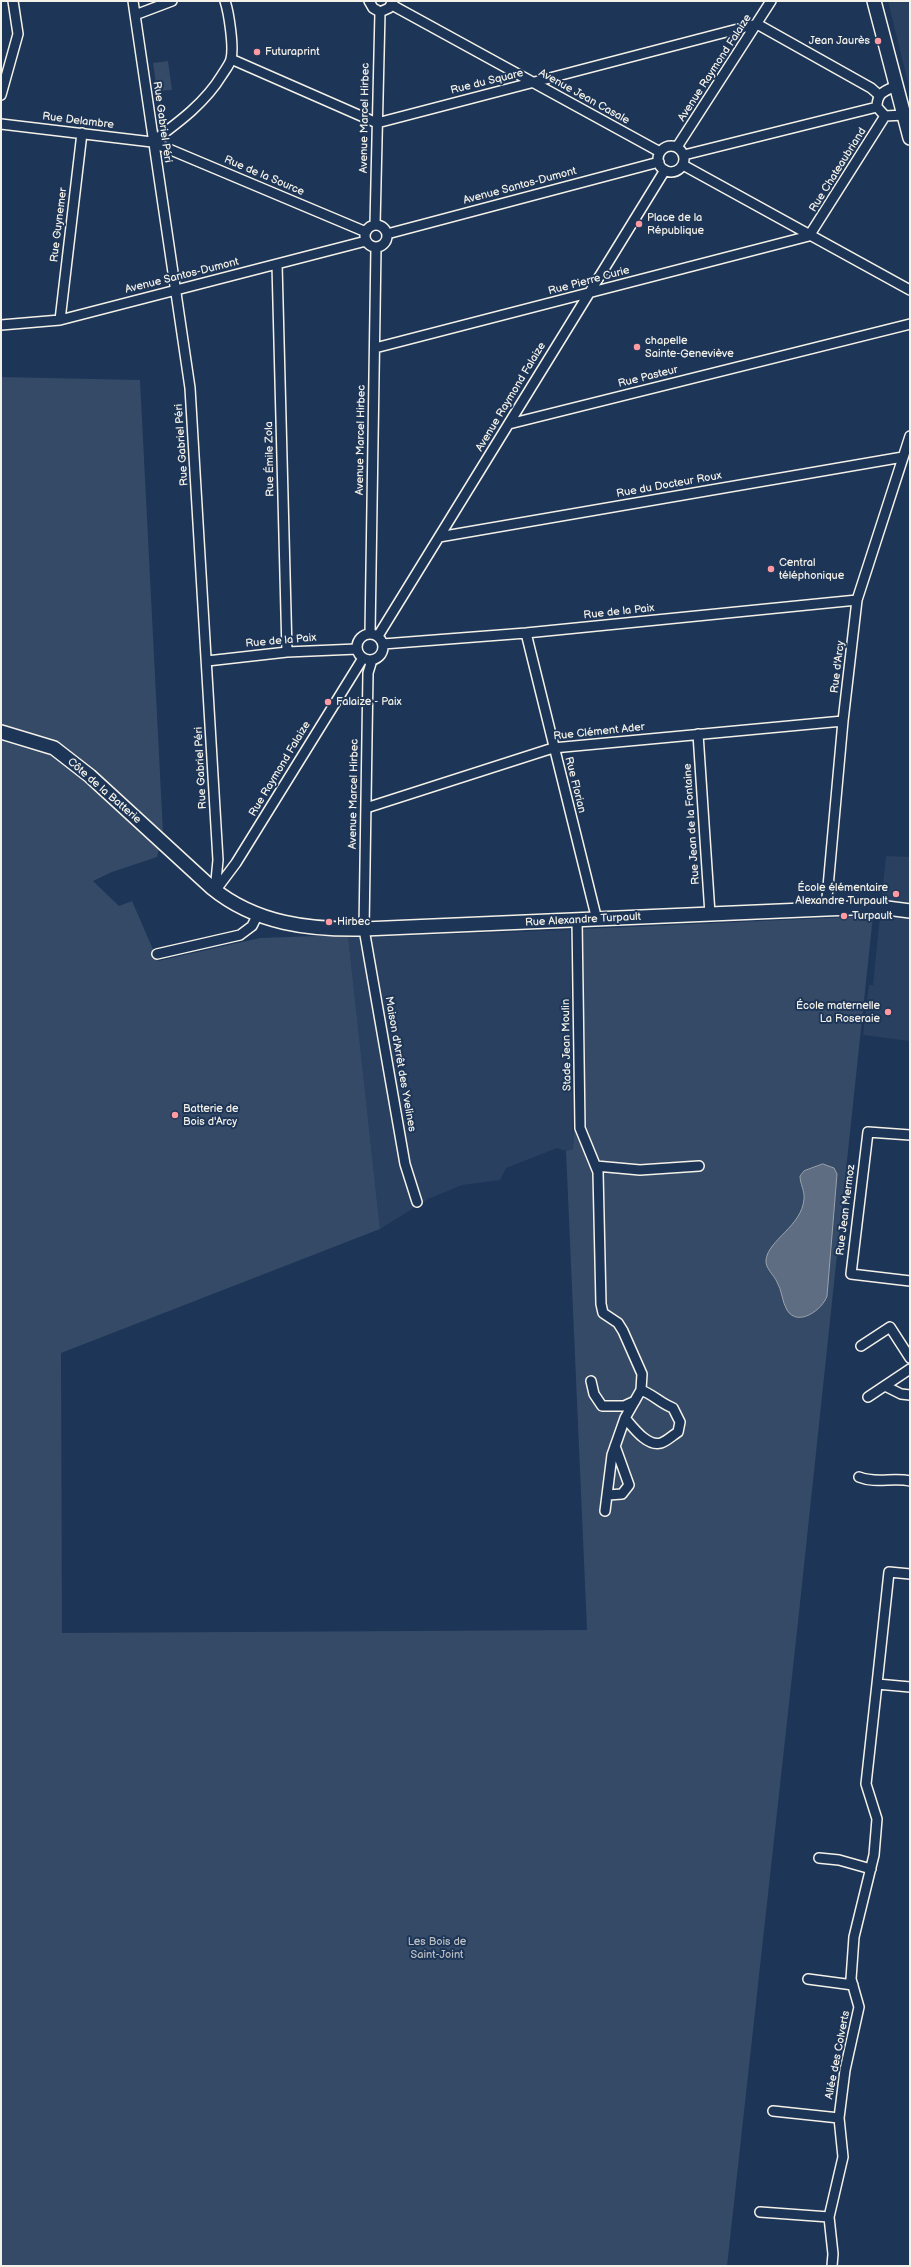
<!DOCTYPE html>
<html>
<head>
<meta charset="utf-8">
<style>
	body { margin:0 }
	#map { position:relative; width:911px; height:2267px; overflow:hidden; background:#1d3557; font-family:"Balsamiq Sans",sans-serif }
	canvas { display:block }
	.frame { position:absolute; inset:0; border:2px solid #f4f1e8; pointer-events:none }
</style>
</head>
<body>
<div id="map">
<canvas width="911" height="2267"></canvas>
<div class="frame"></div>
</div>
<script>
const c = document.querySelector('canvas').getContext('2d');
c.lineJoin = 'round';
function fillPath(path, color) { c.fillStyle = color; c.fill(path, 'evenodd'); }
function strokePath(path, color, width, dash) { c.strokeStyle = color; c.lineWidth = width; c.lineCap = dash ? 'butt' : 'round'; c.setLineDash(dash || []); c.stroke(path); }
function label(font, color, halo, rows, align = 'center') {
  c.font = font + ' "Balsamiq Sans",sans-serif'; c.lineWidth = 4; c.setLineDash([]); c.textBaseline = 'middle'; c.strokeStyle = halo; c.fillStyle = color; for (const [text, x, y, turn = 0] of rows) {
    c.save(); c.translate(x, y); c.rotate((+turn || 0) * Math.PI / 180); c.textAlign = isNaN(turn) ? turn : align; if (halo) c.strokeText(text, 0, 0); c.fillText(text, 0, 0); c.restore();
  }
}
const built = new Path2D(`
	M888,1h22v90z
	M886,856l24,1v184l-47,-6 6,-50h4z
	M570,930l3,219 -7,2 -9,-3 -51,20 -6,12 -38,5 -34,14 -48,30 -32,-294 24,2z`);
const green = new Path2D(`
	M168,61l4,29 -15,1 -4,-28z
	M1,377l139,3 23,453 -6,24 -45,15 -19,9 26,25 13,-5 26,60 102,-23 88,-3 32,294 -319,124 1,280 525,-3 -21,-479 7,-2 1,-25h11l-2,-195 290,-13 -75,706 -71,644h-726z`);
const water = new Path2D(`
	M823,1164l11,4 3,6 -10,122c-4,13 -29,32 -40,14 -5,-8 -5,-20 -10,-28 -3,-7 -12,-14 -11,-22 2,-20 36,-34 38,-61 1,-8 -4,-15 -4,-23l4,-5z`);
const street = new Path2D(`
	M133,1l57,387 28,472 -3,31
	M369,1l4,7 7,4 9,-4 4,-7
	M392,5l268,147
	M135,15l37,-14
	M231,59l146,64 380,-99 114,64 8,7
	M896,86c-12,5 -19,7 -19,21l8,9 19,-1
	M1,95l17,-61 -5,-33
	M1,124l151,18 214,90
	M152,142c27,-20 53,-39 70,-67 3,-5 8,-11 9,-16 3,-12 -2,-46 -6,-58
	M658 159a13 13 0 1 1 26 0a13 13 0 1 1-26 0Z
	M677,147l94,-146
	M684,155l193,-48
	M683,165l227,125
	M375,225l5,-213
	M365 236a11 11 0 1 1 22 0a11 11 0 1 1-22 0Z
	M387,234l272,-72
	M277,264l10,388
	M60,320l22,-187
	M1,325l59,-5 306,-79
	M375,348l434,-112 76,-120
	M509,424l401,-100
	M439,537l464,-80
	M526,633l71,287
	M357 647a13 13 0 1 1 26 0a13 13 0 1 1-26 0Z
	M370,634l6,-387
	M378,636l287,-466
	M383,644l143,-11 331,-33
	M372,660l-4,13 -4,256 41,235 12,38
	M207,661l80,-9 70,-3
	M698,734l12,180
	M366,808l187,-60 290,-27
	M215,891l21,-28 127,-205
	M826,909l17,-188 14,-121 53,-164
	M577,920l3,208 18,44 3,132 2,9 15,10 5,8 19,43 -1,16 -16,28 -13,37 -7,56
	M157,954l83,-19 12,-9 6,-12
	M910,1135l-42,-3 -17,142 59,7
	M596,1166l44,4 59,-4
	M861,1346l29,-19 20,31
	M591,1381l3,13 8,12h22l11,-5
	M885,1386l16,8 9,1
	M868,1397l42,-28
	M625,1418c8,9 22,29 36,25 6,-2 12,-8 17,-11l2,-10 -7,-14c-13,-5 -19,-13 -32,-18
	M859,1477c17,7 34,0 51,4
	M608,1495l14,-1 7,-9 -14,-39
	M910,1574l-21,-2 -12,112 33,3
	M819,1858l20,2 32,9
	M808,1979l45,6
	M773,2111l66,7
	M760,2212l69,5
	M832,2266l1,-12 -4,-37 14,-60 -4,-39 6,-48 14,-63 -8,-28 3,-42 20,-82 3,-36 -11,-35 11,-100`);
const secondary = new Path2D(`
	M874,1l36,137
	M1,732l53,16 36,28 122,112c44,36 98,42 152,41l462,-20 53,-2 31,4`);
const markers = [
	[878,41,4,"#ff9aa2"],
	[257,52,4,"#ff9aa2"],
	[639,224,4,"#ff9aa2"],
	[637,347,4,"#ff9aa2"],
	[771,569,4,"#ff9aa2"],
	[328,702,4,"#ff9aa2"],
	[896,894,4,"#ff9aa2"],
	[844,916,4,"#ff9aa2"],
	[329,922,4,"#ff9aa2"],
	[888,1012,4,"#ff9aa2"],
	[175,1115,4,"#ff9aa2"]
];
const poiNames = [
	["Jean Jaurès",870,41,"right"],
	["Futuraprint",265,52],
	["Place de la",647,218],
	["République",647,231],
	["chapelle",645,341],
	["Sainte-Geneviève",645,354],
	["Central",779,563],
	["téléphonique",779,576],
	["Falaize - Paix",336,702],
	["École élémentaire",888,888,"right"],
	["Alexandre Turpault",888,901,"right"],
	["Turpault",852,916],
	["Hirbec",337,922],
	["École maternelle",880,1006,"right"],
	["La Roseraie",880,1019,"right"],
	["Batterie de",183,1109],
	["Bois d'Arcy",183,1122]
];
const streetNames = [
	["Avenue Raymond Falaize",715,68,-57],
	["Rue du Square",487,82,-14],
	["Avenue Jean Casale",584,97,29],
	["Avenue Marcel Hirbec",365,118,-89],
	["Rue Delambre",78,121,7],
	["Rue Gabriel Péri",162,122,82],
	["Rue Chateaubriand",838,170,-58],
	["Rue de la Source",264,176,23],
	["Avenue Santos-Dumont",520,186,-15],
	["Rue Guynemer",59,225,-83],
	["Avenue Santos-Dumont",182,276,-14],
	["Rue Pierre Curie",589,281,-15],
	["Rue Pasteur",648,377,-14],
	["Avenue Raymond Falaize",511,397,-59],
	["Avenue Marcel Hirbec",361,440,-89],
	["Rue Gabriel Péri",182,445,-94],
	["Rue Émile Zola",270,459,-91],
	["Rue du Docteur Roux",669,485,-10],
	["Rue de la Paix",619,612,-6],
	["Rue de la Paix",281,641,-5],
	["Rue d'Arcy",838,667,-83],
	["Rue Clément Ader",599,732,-6],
	["Rue Gabriel Péri",201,768,-93],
	["Rue Raymond Falaize",280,769,-59],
	["Rue Florian",575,785,76],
	["Côte de la Batterie",104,791,41],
	["Avenue Marcel Hirbec",354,794,-89],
	["Rue Jean de la Fontaine",692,824,-94],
	["Rue Alexandre Turpault",583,920,-3],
	["Stade Jean Moulin",567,1045,-91],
	["Maison d'Arrêt des Yvelines",400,1064,80],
	["Rue Jean Mermoz",846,1210,-83],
	["Allée des Colverts",838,2055,-79]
];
const parkNames = [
	["Les Bois de",437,1942],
	["Saint-Joint",437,1955]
];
fillPath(built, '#2a4060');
fillPath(green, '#354a67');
fillPath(water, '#5e6d82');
strokePath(water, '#9aa2ab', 1);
strokePath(street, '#f4f1e8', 12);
strokePath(secondary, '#f4f1e8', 16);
strokePath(street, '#1d3557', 9);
strokePath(secondary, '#1d3557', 13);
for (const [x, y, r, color] of markers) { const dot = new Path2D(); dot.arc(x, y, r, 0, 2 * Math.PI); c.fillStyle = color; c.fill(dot); strokePath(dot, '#1d3557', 1.5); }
label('11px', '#f4f1e8', '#1d3557', poiNames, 'left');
label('11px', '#f4f1e8', '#1d3557', streetNames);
label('11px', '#bbbfc1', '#1d3557', parkNames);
</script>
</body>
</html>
